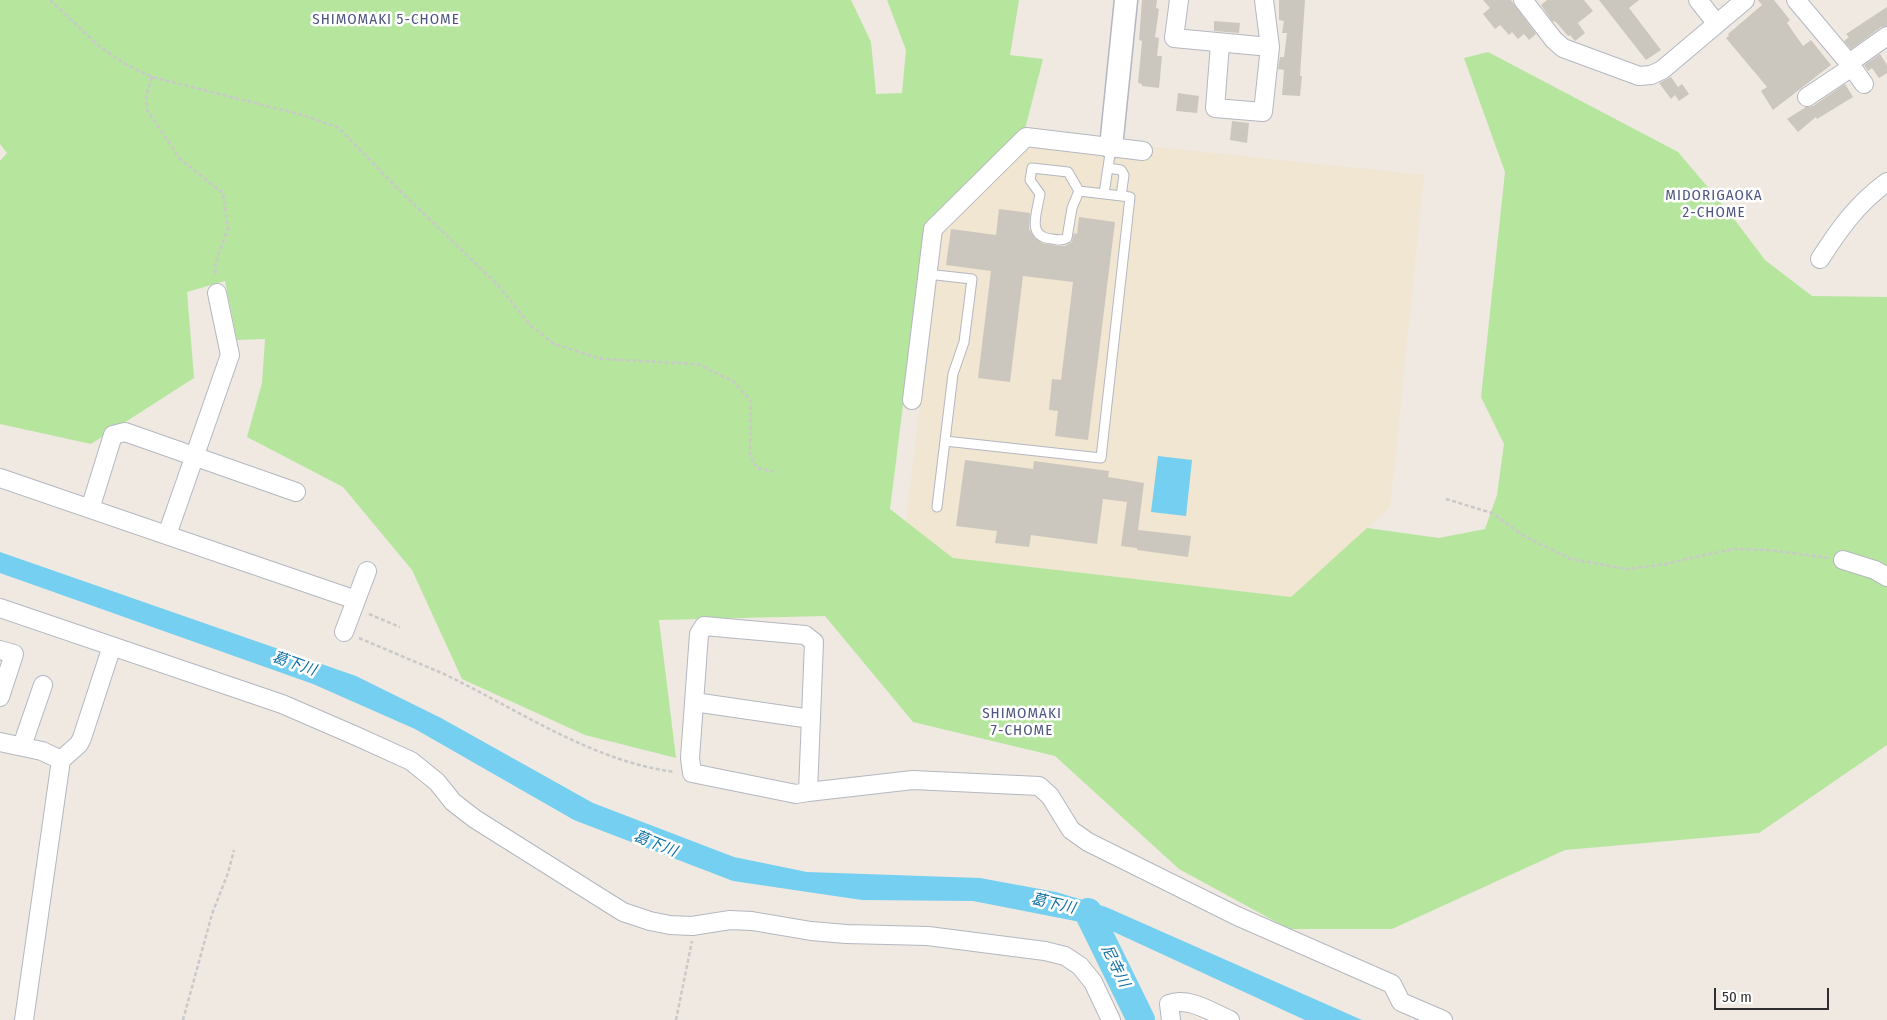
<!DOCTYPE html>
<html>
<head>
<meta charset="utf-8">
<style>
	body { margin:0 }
	#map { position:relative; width:1887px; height:1020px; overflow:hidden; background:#efe9e1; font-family:"Fira Sans Condensed",sans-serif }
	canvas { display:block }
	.scale { position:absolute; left:1714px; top:988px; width:115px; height:22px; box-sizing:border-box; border:2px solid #2e2e2e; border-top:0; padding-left:6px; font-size:15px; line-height:18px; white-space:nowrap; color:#2e2e2e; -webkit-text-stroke:4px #fff; paint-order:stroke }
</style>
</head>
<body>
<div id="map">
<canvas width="1887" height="1020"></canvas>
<div class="scale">50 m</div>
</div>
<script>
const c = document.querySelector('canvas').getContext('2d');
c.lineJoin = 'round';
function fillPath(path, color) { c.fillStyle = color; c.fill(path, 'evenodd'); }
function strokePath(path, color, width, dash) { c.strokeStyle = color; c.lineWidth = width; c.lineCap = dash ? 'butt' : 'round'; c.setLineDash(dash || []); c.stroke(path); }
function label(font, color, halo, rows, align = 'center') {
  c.font = font + ' "Fira Sans Condensed","Noto Sans JP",sans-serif'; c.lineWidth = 5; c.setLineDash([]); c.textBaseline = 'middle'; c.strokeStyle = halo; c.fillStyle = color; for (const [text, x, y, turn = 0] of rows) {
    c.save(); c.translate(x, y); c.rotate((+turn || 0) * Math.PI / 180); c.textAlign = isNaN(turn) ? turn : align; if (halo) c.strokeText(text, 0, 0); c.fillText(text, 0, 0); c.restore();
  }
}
const education = new Path2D(`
	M1027,144l119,2 278,29 -34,333 -99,89 -338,-39 -47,-36 34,-289z`);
const green = new Path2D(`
	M0,0h851l20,42 5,52 26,-1 4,-43 -19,-50h132l-9,55 33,4 -18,70 -100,101 -35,279 63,49 338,39 76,-69 72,10 46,-9 12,-34 7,-51 -23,-47 24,-225 -41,-114 24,-6 190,100 50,59 37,49 47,36 75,1v448l-128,88 -194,17 -173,79h-103l-110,-60 -124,-113 -142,-34 -88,-106 -166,4 17,138 -91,-23 -123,-56 -50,-109 -69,-83 -96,-50 15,-54 3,-44 -28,1 -12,-59 -38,11 7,86 -103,66 -91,-20v-263l7,-8 -7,-9z`);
const water = new Path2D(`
	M1158,456l34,4 -6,56 -35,-4z
	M0,552l356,124 85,42 152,85 141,54 73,15 173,6 76,14 50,15 256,113h-57l-204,-94 -128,-25 -111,-1 -129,-19 -159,-61 -159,-91 -102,-45 -313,-111z`);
const river = new Path2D(`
	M1088,912l53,108`);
const building = new Path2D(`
	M1142,0h15l-1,8 3,1 -4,28 4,1 -2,18h5l-3,32 -17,-2v-2l-4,-1 4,-42 -3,-1z
	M1279,0h26l-5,76h2l-2,20 -18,-1 2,-25 -6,-1 2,-12h4l3,-24h-5l2,-12 -5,-1z
	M1483,0h28l25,34 -7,6 -5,-6 -6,5 -6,-7 -3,3 -9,-10 -5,4 -12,-15 7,-6z
	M1547,0h37l9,11 -15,12 7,10 -10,8 -5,-6 -2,1 -12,-14 -4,-1 -11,-16z
	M1599,0h40l-10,8 32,42 -15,10z
	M1758,0h16l16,20 -3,3 16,23 8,-6 20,25 -58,45 -12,-19 6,-4 -41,-49 3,-2 -1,-2 34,-29z
	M1887,7v19l-6,1 -30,22 -7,-8 5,-4 -3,-3z
	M1214,21l26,2 -1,10 -25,-2z
	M1880,54l7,11v8l-8,5 -7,-10 -4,3 -4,-6z
	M1671,77l7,10 4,-3 7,10 -10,7 -4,-6 -4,4 -12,-16z
	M1845,84l8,13 -36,22 -1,-2 -18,15 -11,-13 19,-12 7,-1z
	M1178,93l21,3 -2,17 -21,-2z
	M1232,121l17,2 -2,20 -17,-3z
	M999,209l31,4 -1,16 5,8 8,6 15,3h8l7,-4 2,-9 3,1 2,-17 36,5 -27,218 -33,-4 3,-25 -9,-1 3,-31 9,1 12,-98 -50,-6 -13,106 -32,-4 13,-107 -45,-6 5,-36 45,6z
	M965,460l68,9 1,-8 75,10 -1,6 36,6 -6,47 53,6 -3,21 -51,-7v-2l-16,-2 6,-44 -24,-3 -6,45 -66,-9 -2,12 -34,-4 2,-12 -41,-5z`);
const path = new Path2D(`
	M50,0l49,46 26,18 27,13 154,39 33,12 56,58 102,98 33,41 24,19 48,15 95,5 36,17 18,20 -1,55 7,12 18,4
	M152,77l-6,19 1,14 33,49 43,34 5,36 -13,34 1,13
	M1446,499l46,14 32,23 47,23 56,10 39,-5 24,-6 44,-9 35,1 60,8
	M369,614l31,13
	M359,638c28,12 57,24 85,36 75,36 147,87 231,98
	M183,1020l29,-106 16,-41 6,-23
	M676,1020l16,-79`);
const service = new Path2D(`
	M1108,168l13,2 3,5 -3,21
	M1104,194l7,-47
	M927,274l45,5 -8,63 -11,32 -16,133
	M945,441l156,17 29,-261 -51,-6 -11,-19 -36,-4 -2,12 10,14c-3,19 -14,43 12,45 6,1 10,2 15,-1l5,-30 7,-17`);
const minor = new Path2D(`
	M1179,0l-5,38 96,9
	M1523,0l31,40 9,8 76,28 12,-1 11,-5 83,-70
	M1698,0l19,24
	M1796,0l53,63 15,21
	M1220,44l-5,64 48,4 7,-65 -6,-47
	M1849,63l38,-27
	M1807,97l45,-30
	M1820,259c20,-31 37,-55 67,-77
	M912,400l21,-171 93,-92 117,14
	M0,478l356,122
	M90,509l23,-74 12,-3 171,60
	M167,535l63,-180 -13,-62
	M1843,560l32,10 12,7
	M0,608l282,96 74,32 55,25 26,21 16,20 22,17 148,93 27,9 20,4 22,1 38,-6 22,1 59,10 35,3 82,2 117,15 20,5 15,10 13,16 18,38
	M344,632l23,-61
	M0,650l14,4 -14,43
	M694,702l117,17
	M0,742l42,9 19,9
	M22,746l21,-61
	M808,792l6,-150 -9,-7 -101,-9 -5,8 -9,124 2,15 104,21 12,-2 105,-12 126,6 11,10 21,34 17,12 149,74 155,68 9,18 42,18
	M24,1020l37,-260 18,-16 3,-6 30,-92
	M1171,1020l-2,-16c19,-8 44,9 61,16`);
const tertiary = new Path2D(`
	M1111,147l15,-147`);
const neighbourhoodNames = [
	["SHIMOMAKI 5-CHOME",386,20],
	["MIDORIGAOKA",1714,196],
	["2-CHOME",1714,213],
	["SHIMOMAKI",1022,714],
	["7-CHOME",1022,731]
];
const waterNames = [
	["葛下川",294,664,19],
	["葛下川",655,844,22],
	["葛下川",1053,904,13],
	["尼寺川",1115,966,64]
];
fillPath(education, '#f0e6d1');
fillPath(green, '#b6e59e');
fillPath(water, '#75cff0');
strokePath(river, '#75cff0', 28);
fillPath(building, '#cbc7bf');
strokePath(service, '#b4b7c1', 11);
strokePath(minor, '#b4b7c1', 20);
strokePath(tertiary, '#b4b7c1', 25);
strokePath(path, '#c9c9c9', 2.5, [4, 2.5]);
strokePath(service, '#fff', 9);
strokePath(minor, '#fff', 18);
strokePath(tertiary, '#fff', 22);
c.letterSpacing = '1px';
label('15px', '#4d5680', '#fff', neighbourhoodNames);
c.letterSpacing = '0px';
label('italic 15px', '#0d6fa3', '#fff', waterNames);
</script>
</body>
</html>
